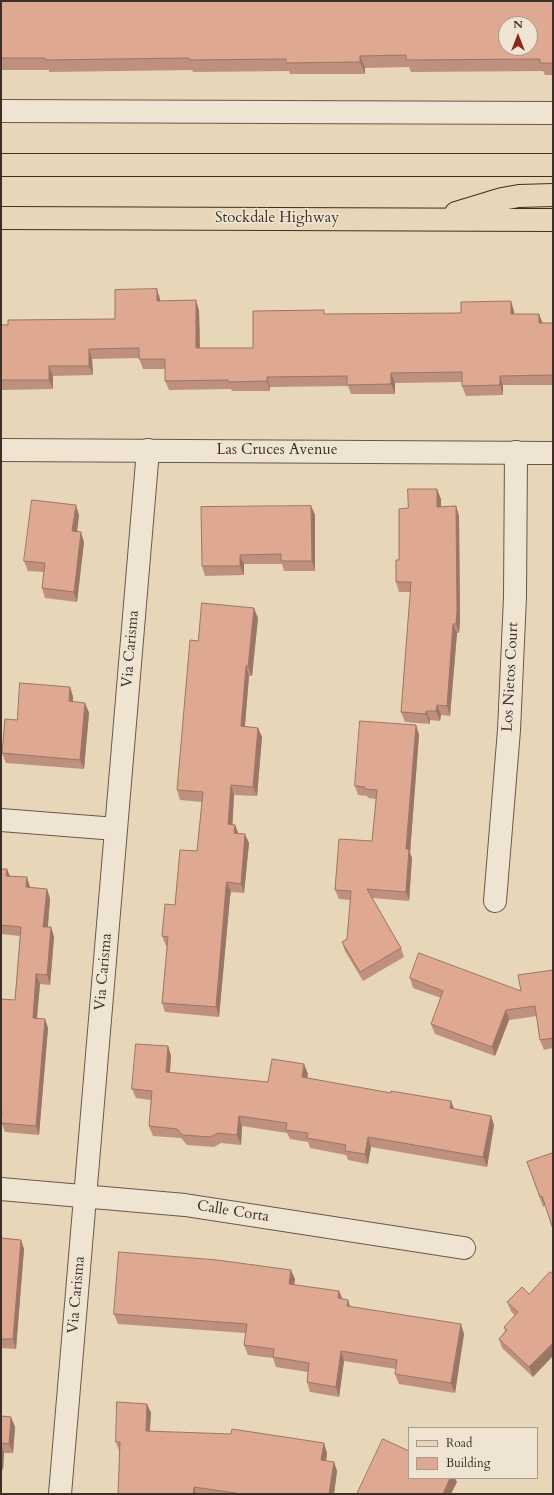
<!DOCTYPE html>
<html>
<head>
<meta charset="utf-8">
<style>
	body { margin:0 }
	#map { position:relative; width:554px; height:1495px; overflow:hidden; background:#e7d6b8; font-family:Cardo,serif }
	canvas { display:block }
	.frame { position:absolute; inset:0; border:2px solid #3d2e26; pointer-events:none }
	.legend { position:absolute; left:408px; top:1427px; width:130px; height:52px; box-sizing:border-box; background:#efe4d1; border:1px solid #a89b8d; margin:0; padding:5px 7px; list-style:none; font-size:12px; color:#3d2e26 }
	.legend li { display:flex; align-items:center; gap:8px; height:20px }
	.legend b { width:20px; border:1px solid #a89b8d }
	.north { position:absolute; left:498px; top:16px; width:40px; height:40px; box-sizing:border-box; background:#efe4d1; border:1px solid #a89b8d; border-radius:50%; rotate:0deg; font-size:11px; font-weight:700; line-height:16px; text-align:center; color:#3d2e26 }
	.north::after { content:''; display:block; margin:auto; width:14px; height:18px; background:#8f2418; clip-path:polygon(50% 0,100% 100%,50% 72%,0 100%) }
</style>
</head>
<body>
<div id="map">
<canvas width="554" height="1495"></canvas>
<div class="frame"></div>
<ul class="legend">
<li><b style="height:5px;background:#e7d6b8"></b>Road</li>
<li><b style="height:11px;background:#dea891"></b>Building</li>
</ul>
<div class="north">N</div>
</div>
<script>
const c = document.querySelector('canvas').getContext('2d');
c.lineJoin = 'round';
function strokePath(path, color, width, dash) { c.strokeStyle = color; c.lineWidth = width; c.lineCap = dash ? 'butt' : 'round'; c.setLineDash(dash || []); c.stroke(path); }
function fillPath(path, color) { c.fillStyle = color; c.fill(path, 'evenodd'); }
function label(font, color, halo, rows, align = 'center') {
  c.font = font + ' Cardo,serif'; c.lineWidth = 3.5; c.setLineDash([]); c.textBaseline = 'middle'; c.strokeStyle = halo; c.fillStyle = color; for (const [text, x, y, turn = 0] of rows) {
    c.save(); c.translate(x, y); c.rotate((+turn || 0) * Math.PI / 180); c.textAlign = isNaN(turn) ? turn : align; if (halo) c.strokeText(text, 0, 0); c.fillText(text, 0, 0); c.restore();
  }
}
const street = new Path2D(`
	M1,111l552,2
	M1,450l552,3
	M1,820l115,9
	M495,901l14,-171 6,-133 1,-145
	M1,1189l184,16 279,43
	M60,1494l88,-1044`);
const primary = new Path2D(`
	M1,165h552
	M456,213l46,-14 17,-3 34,-1
	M1,218l552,2`);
const wall = new Path2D(`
	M1,1h552v74h-8l-2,-4 -132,1 -2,-5 -44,1v6h-75l-1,-3 -96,1 -1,-2 -143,2v-2h-48z
	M160,299v2l39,9 1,38h53l73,-34 135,-1 53,-2v3l29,9h10v62h-50v10l-37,1 -4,-10v-4l-67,1v11h-44l-3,-8 -78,1v4h-38l-1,-2 -62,1 -4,-9v-12h-22l-4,-11 -47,1 1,16 -40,1v13l-52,1v-65l114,-6z
	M441,499v8l15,-1 3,10 1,105 -1,12h-2l-7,83 -9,-1 -1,6 -10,-1v4l-25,-2 -4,-10 10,-120h-12l-3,-10 12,-74z
	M311,506l4,9v56h-31l-2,-7h-38v11l-39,1 -3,-10z
	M79,515l-2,17 7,10 -7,60 -32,-4 -3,-10 2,-16 -16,-1 -4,-10z
	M258,618l-6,58h-3l-4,50 13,2 4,9 -5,59 -23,-1 -2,30h3l3,8 11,10 -5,50 -13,-1 -1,5 -11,120 -54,-5 -3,-9 5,-57h-1l-4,-10 35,-85 5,-49 -22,-2 -3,-10 21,-149z
	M70,687l3,10v5l12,1 4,10 -5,56 -78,-6 -4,-10 15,-33z
	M416,725l3,10 -9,118 2,5 -3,43 -37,-3 29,50 3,9 -41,24 -18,-30 -3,-9 5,-3 3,-39 -11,-1 -4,-9 37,-49 4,-42 -8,-1 -1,-2 -9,-1 -3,-9z
	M1,869h6l2,7 21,12 17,1 3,10 -2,28h3l3,10 -4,48 -10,-1 -3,34 8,1 3,9 -9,107 -34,-3 -4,-11v-122l14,1 5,-64 -19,-2z
	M553,970v78l-9,2 -4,-10 -3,-24 -28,4 -14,36 -60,-22 -4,-10 10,-26 -28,-10 -3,-10 111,13z
	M168,1046l3,10 -1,17 98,9 40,-8 -1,4 147,31 37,7 3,9 -7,42 -116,-20 -3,17 -20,-4 -2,-5 -36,-7 -2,-6 -18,-3 -3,-6 -45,-7 -1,19 -20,-2 -7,4 -27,-2 -6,-7 -28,-2 -4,-10 2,-26 -15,-2 -4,-9z
	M553,1153l-8,53 -2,1 -16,-45z
	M1,1238l20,2 3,9 -8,100 -15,-1z
	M295,1279l-1,6 48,14 8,8 114,27 -9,59 -56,-9 -4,-10 1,-5 -52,-8 -5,36 -29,-5 -3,-10 1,-10 -32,-5 -3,-9 -25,-3 -4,-10 2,-12 -128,-9 -4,-10z
	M529,1294l4,83 -31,-29 -3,-9 6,-8 -1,-4 11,-11 -4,-5 -4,-9z
	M147,1404l4,9 -1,18 177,22 -1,8 8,1 3,9 -3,23h-216l2,-43h-1l-3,-9z
	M1,1416l10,1 4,10 -2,26h-9l-1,17h-2z`);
const shadedWall = new Path2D(`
	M360,56l5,12v6l-5,-12z
	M157,289l3,10v11l-3,-9z
	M196,300l3,10 1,48 -4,-10z
	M511,301l3,10 1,13 -4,-10z
	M539,314l4,10 -4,-1z
	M89,349l3,10 1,16 -4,-9z
	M49,366l4,10v13l-4,-9z
	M391,373l4,10v11l-4,-10z
	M500,376l3,9v10l-3,-10z
	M267,377l3,10v4l-3,-10z
	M437,489l4,10v18l-4,-10z
	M76,505l3,10 -3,26 -4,-10z
	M311,506l4,9v56l-3,-10z
	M456,506l3,10 1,105 -1,12 -3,-9z
	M81,532l3,10 -7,60 -3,-10z
	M240,555l4,9v11l-4,-9z
	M254,608l4,10 -6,58 -4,-9z
	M453,624l4,9 -7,83 -3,-10z
	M246,666l3,10 -5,60 -3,-10z
	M70,687l3,10 -1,14 -3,-10z
	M85,703l4,10 -5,56 -4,-9z
	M437,705l4,10 -1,6 -4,-10z
	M426,711l4,9v4l-4,-10z
	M416,725l3,10 -9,118 2,5 -3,43 -3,-9v-43z
	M258,728l4,9 -5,59 -4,-9z
	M231,785l3,10 -2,39 -4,-10z
	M235,825l4,10 -5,-2z
	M245,834l4,9 -5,50 -3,-9z
	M7,869l4,10 -5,-3z
	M27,877l3,10 -1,10 -3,-10z
	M227,882l4,10 -1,5 -11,120 -3,-10 10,-120z
	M47,889l3,10 -3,37 -4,-9z
	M51,927l3,10 -4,48 -3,-10z
	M36,974l4,10 -4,43 -3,-9z
	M506,1010l3,10 -14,36 -3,-9z
	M45,1019l3,9 -9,107 -3,-9z
	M168,1046l3,10 -2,26 -3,-10z
	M304,1064l4,10 -3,12 -3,-9z
	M451,1101l4,10 -5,-3z
	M239,1116l3,10 -1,19 -4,-10z
	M491,1116l3,9 -7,42 -4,-10z
	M368,1137l3,10 -3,17 -3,-10z
	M21,1240l3,9 -8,100 -3,-10z
	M291,1270l4,9 -2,15 -4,-10z
	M339,1291l4,9 -5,-2z
	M348,1300l3,9 -4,-3z
	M461,1324l3,10 -9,59 -4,-10z
	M553,1343v13l-20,21 -4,-10z
	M341,1351l3,10 -5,36 -3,-10z
	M147,1404l4,9 -2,27 -3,-9z
	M11,1417l4,10 -2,26 -4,-9z
	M324,1443l3,10 -2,17 -4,-10z
	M1,1444l3,9 -1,17 -2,-5z
	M334,1462l3,9 -3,23h-5z
	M450,1478h5l2,4 -6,12h-8z
	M194,1487l2,7h-3z`);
const building = new Path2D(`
	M1,1h552v62h-13v-4l-134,1v-5l-46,1v6l-74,1v-4l-97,1v-2l-144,2v-2h-44zM506,24h24v24h-24z
	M157,289v12l39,-1v48h57v-37l71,-1v4l137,-1v-11l50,-1v13h28v9h14v52l-53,1v9l-38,1v-14l-71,1v11l-44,1v-9l-80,1v4l-39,1v-2l-63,1v-22h-26v-11l-50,1v17h-40v14h-48v-55h7v-5l107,-1v-29z
	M408,489h29v18l19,-1 1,105 -1,13h-3l-6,82 -10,-1 -1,6h-10v3l-25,-2 10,-130h-15v-22h3v-51l9,-1z
	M32,500l44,5 -4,26 9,1 -7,60 -32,-4 3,-25 -21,-2z
	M311,506l1,55h-31v-7l-41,1v11h-38l-1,-59z
	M202,603l52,5 -6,59 -2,-1 -5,60 17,2 -5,59 -22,-2 -3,39 7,1 -1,8 11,1 -4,50 -14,-2 -1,5 -10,120 -54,-4 6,-66 -6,-1 3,-32 10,1 5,-55 17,1 6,-59 -26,-2 13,-150 8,1z
	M20,683l50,4 -1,14 16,2 -5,57 -78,-7 3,-34 12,1z
	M360,721l56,4 -10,124h3l-3,43 -39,-3 34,59 -41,24 -18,-30 5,-3 4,-48 -16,-1 4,-51 33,2 5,-51 -12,-1v-2l-10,-1z
	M1,869h6l-1,7 21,1 -1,10 21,2 -4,38h8l-4,48 -11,-1 -3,44 12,1 -9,107 -35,-3 1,-12h-1v-112l14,1 6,-73 -20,-2z
	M419,953l102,38 -3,-16 35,-5v68l-13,2 -5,-34 -29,4 -14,37 -61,-23 12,-33 -33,-13z
	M136,1044l32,2 -2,26 102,10 4,-23 32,5 -2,13 89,16v-2l60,10 -1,7 41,8 -8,41 -115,-20 -3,17 -20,-3 1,-6 -39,-7 1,-5 -22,-3 1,-7 -48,-7 -2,19 -19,-2 -8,4 -27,-2 -6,-6 -28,-3 3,-35 -20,-2z
	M553,1153v76l-11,-33 -2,1 -13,-35z
	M1,1238l20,2 -8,99h-12z
	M119,1252l98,8 74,10 -2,14 50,7 -1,7 10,2 -1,6 114,18 -10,59 -56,-9 2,-14 -56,-9 -5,36 -29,-5 2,-19 -36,-6 1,-8 -30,-4 3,-21 -133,-10z
	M550,1272l3,2v69l-24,24 -30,-28 8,-9 -3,-3 14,-15 -11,-10 15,-15 7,7z
	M117,1402l30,2 -1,27 85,3 1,-5 92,14 -3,17 13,2 -5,32h-87l-48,-7 -1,7h-75l2,-52h-4z
	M1,1416l10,1 -2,27 -8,-1z
	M383,1439l26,12v27h41l-7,16h-86z`);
const streetNames = [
	["Stockdale Highway",277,219],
	["Las Cruces Avenue",277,451],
	["Via Carisma",131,649,-85],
	["Los Nietos Court",511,677,-87],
	["Via Carisma",104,972,-85],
	["Calle Corta",233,1212,9],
	["Via Carisma",77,1295,-85]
];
strokePath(street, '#68584a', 24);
strokePath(primary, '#3d2e26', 24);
strokePath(street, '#efe4d1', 22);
strokePath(primary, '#e7d6b8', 22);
fillPath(wall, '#bf907d');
fillPath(shadedWall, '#9b7666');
fillPath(building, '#dea891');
strokePath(building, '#9b7666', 1);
label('15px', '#3d2e26', '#efe4d1', streetNames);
</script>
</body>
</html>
